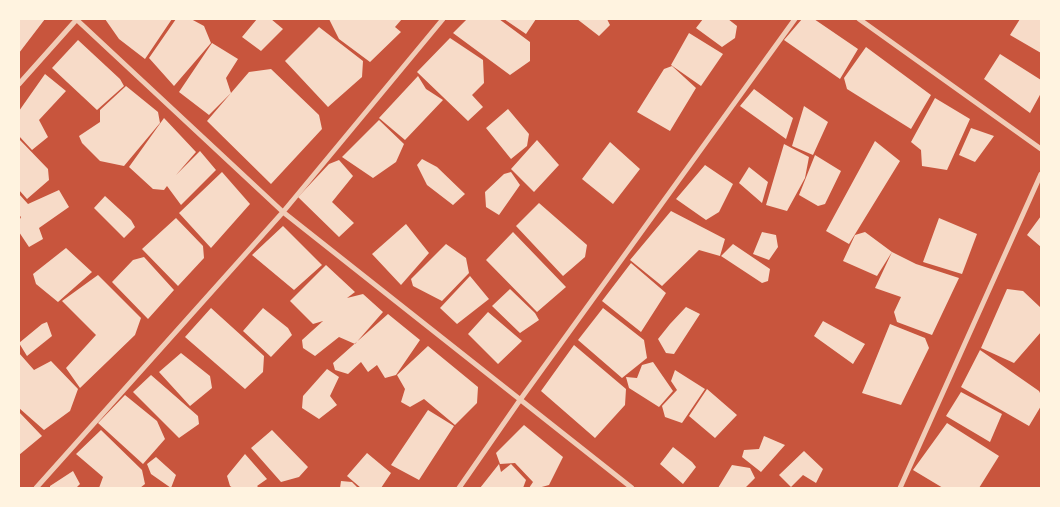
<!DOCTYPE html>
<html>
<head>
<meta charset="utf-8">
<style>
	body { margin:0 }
	#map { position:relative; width:1060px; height:507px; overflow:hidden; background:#c8553d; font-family:Barlow,sans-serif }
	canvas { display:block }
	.frame { position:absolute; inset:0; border:20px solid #fff3e0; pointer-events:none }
</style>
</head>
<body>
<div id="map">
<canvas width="1060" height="507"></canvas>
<div class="frame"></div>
</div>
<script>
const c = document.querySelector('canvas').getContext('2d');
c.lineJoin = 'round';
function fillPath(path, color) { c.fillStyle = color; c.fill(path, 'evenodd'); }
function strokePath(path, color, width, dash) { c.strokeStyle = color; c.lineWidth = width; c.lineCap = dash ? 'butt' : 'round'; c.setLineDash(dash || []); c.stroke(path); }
const building = new Path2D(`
	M19,19h26l-26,34z
	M105,19h67l-27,40 -26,-20z
	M176,19h15l13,7 7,17 -37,43 -25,-28z
	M257,19h14l12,10 -22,22 -19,-14z
	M329,19h73l-7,8 6,5 -31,30 -31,-23z
	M467,19h32l31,23v19l-20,14 -57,-42z
	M504,19h32l-10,15z
	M577,19h30l3,6 -11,11z
	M703,19h25l9,7 -2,12 -13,9 -26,-19z
	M802,19h12l44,30 -18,30 -56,-39z
	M1020,19h21v34l-31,-18z
	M319,27l44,34 -1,16 -34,30 -43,-46z
	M689,33l34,21 -22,32 -30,-21z
	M450,38l33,22 1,23 -12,12 11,12 -15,14 -51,-49z
	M78,40l42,39 4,7 -27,24 -45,-42z
	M212,43l26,16 -12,19 5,15 -22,22 -30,-23z
	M866,47l65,48 -20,34 -64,-40 -3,-11z
	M1000,54l41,26v13l-11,20 -46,-34z
	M672,66l24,22 -26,43 -33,-19 27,-43z
	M271,69l48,46 3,14 -51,55 -64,-63 42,-49z
	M45,74l21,17 -27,29 9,17 -16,13 -13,-14v-25z
	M418,76l8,13 17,11 -38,40 -26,-22z
	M126,86l32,26 2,11 -36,43 -24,-5 -18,-18 -3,-7 21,-14v-12z
	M754,89l39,29 -7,21 -46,-33z
	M935,98l35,21 -23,51 -25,-4 -1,-16 -10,-8z
	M804,106l24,16 -15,33 -21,-9z
	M508,109l21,25 -2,12 -16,13 -25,-31z
	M164,118l32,34 -20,23 24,-24 16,19 -35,35 -14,-19 -3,4 -11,-1 -24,-22z
	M379,120l25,24 -8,18 -23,16 -31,-21z
	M971,128l23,8 -19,26 -16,-7z
	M19,139l29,30 1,11 -22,19 -8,-9z
	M537,140l22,25 -25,27 -23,-23z
	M875,141l25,20 -51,83 -23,-13z
	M610,142l30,27 -27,35 -31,-25z
	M784,144l25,13 -4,21 -18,33 -21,-6z
	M815,155l26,16 -16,33 -7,2 -19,-11z
	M422,159l15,8 28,27 -12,11 -26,-20 -10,-20z
	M339,160l14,16 -21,26 22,21 -15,14 -41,-40 31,-33z
	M705,165l28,19 -14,28 -13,8 -30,-21z
	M749,167l19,15 -6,21 -23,-20z
	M222,172l28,32 -39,44 -32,-35z
	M511,172l9,13 -21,30 -13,-8 -1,-15 19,-18z
	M59,190l10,17 -30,21 4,11 -14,8 -10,-15v-11l2,-4 -2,-2v-21l9,10z
	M105,196l26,24 4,7 -11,11 -30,-30z
	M539,203l48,42 -2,12 -22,19 -47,-50z
	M671,211l54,28 -5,17 -21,-6 -37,36 -32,-26z
	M1041,216v31l-14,-12z
	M176,218l27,28 1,12 -26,28 -36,-37z
	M939,218l38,16 -15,40 -39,-12z
	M406,224l23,29 -28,32 -29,-31z
	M283,226l39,39 -28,25 -42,-35z
	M513,232l53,55 -29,25 -51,-52z
	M762,232l14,3 2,12 -9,13 -16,-6z
	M865,232l27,20 -15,24 -34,-15 12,-26z
	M446,244l20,14 3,15 -27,28 -29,-15 -2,-7z
	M733,244l37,25 -2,12 -6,2 -41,-27z
	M66,248l26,24 -34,30 -22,-18 -3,-10z
	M892,252l24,12 43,14 -27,57 -35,-13 -3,-10 7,-15 -26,-9z
	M144,257l30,33 -26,29 -36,-37 21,-22z
	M631,263l35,30 -25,39 -39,-31z
	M326,265l29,27 -8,6 16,-4 20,18 -28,32 -16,-7 -24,19 -12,-8 -1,-8 21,-19 -10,3 -23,-23z
	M98,275l43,43 -6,17 -55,53 -14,-20 30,-33 -34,-34z
	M470,276l19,23 -32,25 -17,-16z
	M510,289l25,24 4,7 -19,13 -28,-27z
	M1007,289l16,2 18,17v24l-27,31 -33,-15z
	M686,307l14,7 -26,40 -8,-1 -8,-14 12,-15z
	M211,308l53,48 -1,16 -18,17 -60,-52z
	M263,308l25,20 4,7 -21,22 -28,-26z
	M603,308l41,32 3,18 -25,20 -44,-38z
	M488,312l34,29 -24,23 -30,-30z
	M388,314l32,26 -24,35 -11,3 -8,-13 -9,7 -7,-10 -13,12 -13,-4 -2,-7z
	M823,321l42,23 -12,20 -39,-28z
	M47,322l5,14 -25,20 -8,-13 23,-19z
	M890,324l35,14 4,10 -28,57 -39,-12z
	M574,345l52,44 -1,16 -30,33 -54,-47z
	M428,346l50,41 -1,16 -22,22 -31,-26 -14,8 -9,-5 4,-13 -8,-14z
	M980,350l59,41 2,4v11l-12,20 -68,-39z
	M19,353l15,17 17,-9 27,28 -8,22 -26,19 -25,-22z
	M181,353l29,23 2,12 -22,18 -31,-34z
	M653,362l20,29 -14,16 -30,-19 -3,-11 11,1 5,-13z
	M327,369l12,8 -9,19 7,9 -18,14 -17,-11 1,-12z
	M675,370l30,19 -23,34 -17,-6 -3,-11 15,-16 -6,-9z
	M151,375l47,41 1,8 -20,14 -46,-46z
	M707,389l30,26 -22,23 -26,-22z
	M961,392l41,22 -12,28 -44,-26z
	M125,395l32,26 8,18 -22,25 -45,-41z
	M428,410l26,16 -35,54 -28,-15z
	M19,412l23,24 -23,19z
	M947,423l52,33 -20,32h-36l-30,-18z
	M524,425l39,32 -14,28 -11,3h-9l4,-6 -18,-19 -15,1 -4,-11z
	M101,430l41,40 3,14 -5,4h-41l4,-11 -27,-23z
	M272,430l36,37 -9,10 -18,5 -30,-34z
	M764,436l21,9 -24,27 -19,-15 2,-7 15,-1z
	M673,447l19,15 4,5 -13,17 -23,-20z
	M804,451l19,18 -7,14 -13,-8 -12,12 -12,-12z
	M367,453l24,20 -10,15h-20l-14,-12z
	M245,454l22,25 -10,7 2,2h-26l-3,-2 -3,-10z
	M156,457l20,18 -5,13 -20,-14 -4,-10z
	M499,464l2,8 10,-8 15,16 -3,8h-43z
	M732,465l18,3 5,10 -10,10h-27z
	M73,471l7,13 -4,4h-26v-2z
	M341,481l11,1 6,6h-18z`);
const minor = new Path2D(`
	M76,19l207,193 349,276
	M859,19l182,130
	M19,84l58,-65
	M36,488l247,-276 160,-193
	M459,488l61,-88 275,-381
	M900,488l141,-314`);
fillPath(building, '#f7dbc8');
strokePath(minor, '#f1ccb7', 5);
</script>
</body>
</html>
